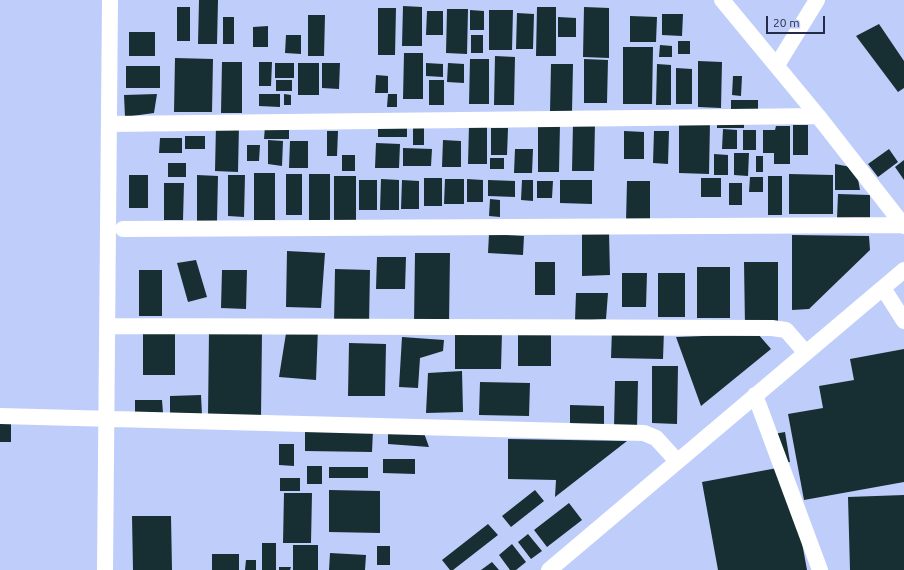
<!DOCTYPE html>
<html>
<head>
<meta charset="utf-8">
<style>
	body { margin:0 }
	#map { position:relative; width:904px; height:570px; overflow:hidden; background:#bfcdfa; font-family:Ubuntu,sans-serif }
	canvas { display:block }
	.scale { position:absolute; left:766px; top:16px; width:59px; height:18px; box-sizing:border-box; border:2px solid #242c49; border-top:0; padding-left:5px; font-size:12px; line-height:14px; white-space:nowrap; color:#242c49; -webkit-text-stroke:3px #bfcdfa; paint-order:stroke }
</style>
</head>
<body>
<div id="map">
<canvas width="904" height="570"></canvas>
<div class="scale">20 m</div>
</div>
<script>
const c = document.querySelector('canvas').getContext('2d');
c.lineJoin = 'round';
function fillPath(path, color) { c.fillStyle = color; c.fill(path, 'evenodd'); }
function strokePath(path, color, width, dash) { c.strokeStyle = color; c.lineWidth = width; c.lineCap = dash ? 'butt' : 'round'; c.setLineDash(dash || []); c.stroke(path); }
const building = new Path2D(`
	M199,0h19l-1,44h-19z
	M403,6l19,1v39h-20z
	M177,7h13v34h-13z
	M537,7h19v49h-20z
	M584,7l25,1v50l-26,-1z
	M378,8h18l-1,47h-17z
	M447,9h21l-1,45 -21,-1z
	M470,10l14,1v19h-14z
	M489,10h24l-1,40h-23z
	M427,11h16v24h-17z
	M517,13l17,1 -1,35h-17z
	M662,14h21l-1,22 -20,-1z
	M308,15h17l-1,41h-16z
	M630,16l27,1 -1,25h-26z
	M223,17h11v27h-11z
	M558,17l18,1v19h-18z
	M879,24l25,37v27l-6,4 -42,-56z
	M268,26v21h-15v-20z
	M129,32h26v24h-26z
	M286,35h15v19l-16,-1z
	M471,35h12v18h-12z
	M678,41h12v13h-12z
	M660,45l12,1v11h-13z
	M623,47h30l-1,57h-29z
	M404,53h19v46h-20z
	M495,56l20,1 -1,48h-20z
	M175,58l38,1 -1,53h-38z
	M470,59h19v45h-20z
	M584,59l24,1 -1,43h-23z
	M698,61l24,1 -1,46 -23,-1z
	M222,62h20v51h-21z
	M259,62h13l-1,24h-12z
	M275,63h19v15h-19z
	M298,63h21v32h-21z
	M322,63h18l-1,26 -17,-1z
	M426,63l17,1v13l-17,-1z
	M448,63l16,1v19l-17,-1z
	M551,64h22l-1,48h-22z
	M657,64l14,1v40h-15z
	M126,66h34v22h-34z
	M676,68l16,1v35h-16z
	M376,75l12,1v17h-13z
	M733,76h9l-1,20 -9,-1z
	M276,80h16v11h-16z
	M429,80h15v25h-15z
	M157,94l-3,19 -29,4 -1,-22z
	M259,94h21v13l-21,-1z
	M284,94l7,1v10h-7z
	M388,94h9v13h-10z
	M731,100h27v9h-27z
	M717,119h27v9h-27z
	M413,122h11v23h-11z
	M679,122h31l-1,52 -30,-1z
	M573,123h22l-1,48h-22z
	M378,124h29v13h-29z
	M538,124h22l-1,48h-21z
	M216,125h23l-1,47 -23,-1z
	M469,125h18v39h-19z
	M793,125h15v30h-15z
	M265,126h24v13h-25z
	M776,126h14v38h-16v-11h-11v-23h12z
	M491,128h17l-1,27h-16z
	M723,129l14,1v19h-15z
	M743,130h13v20h-13z
	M327,131h11l-1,25h-10z
	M624,131l20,1v27h-20z
	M654,131h15l-1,33 -15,-1z
	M185,136h20v13h-20z
	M160,138h22v15h-23z
	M268,140l15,1 -1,25 -14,-2z
	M443,140l18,1v26h-19z
	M290,141h18v27h-19z
	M376,143l24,1 -1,24h-24z
	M247,145h13l-1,16h-12z
	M403,148l29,1 -1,17h-28z
	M515,149h18l-1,24h-18z
	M889,149l9,13 -20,15 -10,-13z
	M734,153h15l-1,23 -14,-1z
	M714,154l14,1v20h-14z
	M342,155h13v16h-13z
	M756,156h7v16h-7z
	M490,158h14v11h-14z
	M904,160v20l-9,-13z
	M168,163h18v14h-18z
	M835,164l21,4 4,22h-25z
	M254,173h21v47h-21z
	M286,174h16v41h-16z
	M309,174h21v47h-21z
	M789,174l44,1v39h-44z
	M129,175h19v33h-19z
	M197,175l21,1 -1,45h-20z
	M228,175h17l-1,42 -16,-1z
	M334,176h22v46h-22z
	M768,176h14v39h-14z
	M750,177h13v15h-14z
	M424,178h18v28h-18z
	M701,178h20v19h-20z
	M381,179l18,1v30h-19z
	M445,179h19v25h-20z
	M467,179l16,1v22h-16z
	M359,180h18v30h-18z
	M402,180l17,1v28h-18z
	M488,180l27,1v16l-27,-1z
	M522,180h11v21l-12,-1z
	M560,180h32v24l-32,-1z
	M537,181h16l-1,17h-15z
	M627,181h23v42l-24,-1z
	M164,183h20l-1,37h-19z
	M729,183h13v22h-13z
	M838,194l32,1v25l-33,-1z
	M490,199l10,1v17l-11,-1z
	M582,232h27l1,43 -28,1z
	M489,234l35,2 -1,19 -35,-2z
	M792,235l77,1 1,14 -61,59 -17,1z
	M287,251l38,2 -4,55 -35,-1z
	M415,253h35l-1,71h-35z
	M377,257h29l-1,32h-29z
	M196,260l11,37 -19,5 -11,-39z
	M535,262h20v33h-20z
	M744,262h34v63l-33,1z
	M697,267h33v51h-33z
	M335,269l35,1 -1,54h-35z
	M139,270h23v46h-23z
	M222,270h25l-1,39 -25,-1z
	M622,273h25l-1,34h-24z
	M658,273h27v44h-27z
	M576,293h32l-2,26 -31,2z
	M287,327l31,1 -2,52 -37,-3z
	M143,329h32v46h-32z
	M612,330h52l-1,29 -52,-1z
	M209,331l53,1 -1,85 -53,-1z
	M455,331l47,1 -1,37h-46z
	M518,331l33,1v34h-33z
	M758,334l13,15 -70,57 -25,-69z
	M402,337l42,3 -1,11 -23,7 -2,30 -19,-1z
	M349,343l37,1 -1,52h-37z
	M904,349v133l-100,18 -16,-86 35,-6 -4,-22 35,-6 -4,-21z
	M652,366h26l-1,58 -25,-1z
	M462,371l1,41 -37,1 2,-40z
	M615,381h23l-1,47h-23z
	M480,382l50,1 -1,33 -50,-1z
	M201,395l1,20h-32v-19z
	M135,400h27l1,13h-28z
	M570,405l34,1v18h-34z
	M11,422v20h-11v-19z
	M305,429l68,1 -1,22 -67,-1z
	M388,431l36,2 5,14 -41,-3z
	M785,432l5,30 -17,2 -5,-29z
	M508,439l119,2 -72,56 1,-17 -48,-1z
	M279,444h15v22l-15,-1z
	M383,459h32v15l-32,-1z
	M307,466h15v18h-15z
	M788,466l19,104h-89l-16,-88z
	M329,467h39v11h-39z
	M280,478h20v13h-20z
	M329,490l51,1v42l-51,-1z
	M535,490l9,11 -33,26 -9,-11z
	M284,493h28l-1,50h-28z
	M904,495v75h-54l-2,-73z
	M569,503l13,17 -35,27 -13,-17z
	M132,516h39l1,54h-39z
	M488,524l10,11 -45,35h-3l-8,-10z
	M528,534l14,17 -11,8 -13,-17z
	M262,543h14v27h-14z
	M512,544l14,18 -10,8h-6l-11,-15z
	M293,545h25v25h-25z
	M377,546h13v19h-13z
	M330,553l36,2 -1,15h-36z
	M212,554h27v16h-27z
	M246,560h10v10h-11z
	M492,562l7,8h-18z
	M279,567h12l-1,3h-11z`);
const minor = new Path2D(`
	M722,0l96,116 86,110
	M777,65l40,-65
	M109,124l709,-8
	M123,229l781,-4
	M883,288l21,33
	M108,326l664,2 14,2 20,23
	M755,395l65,175
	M0,416l644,17 12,5 21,23
	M105,570l5,-570
	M549,570l355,-300`);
fillPath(building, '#172e33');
strokePath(minor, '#fff', 16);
</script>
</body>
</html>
